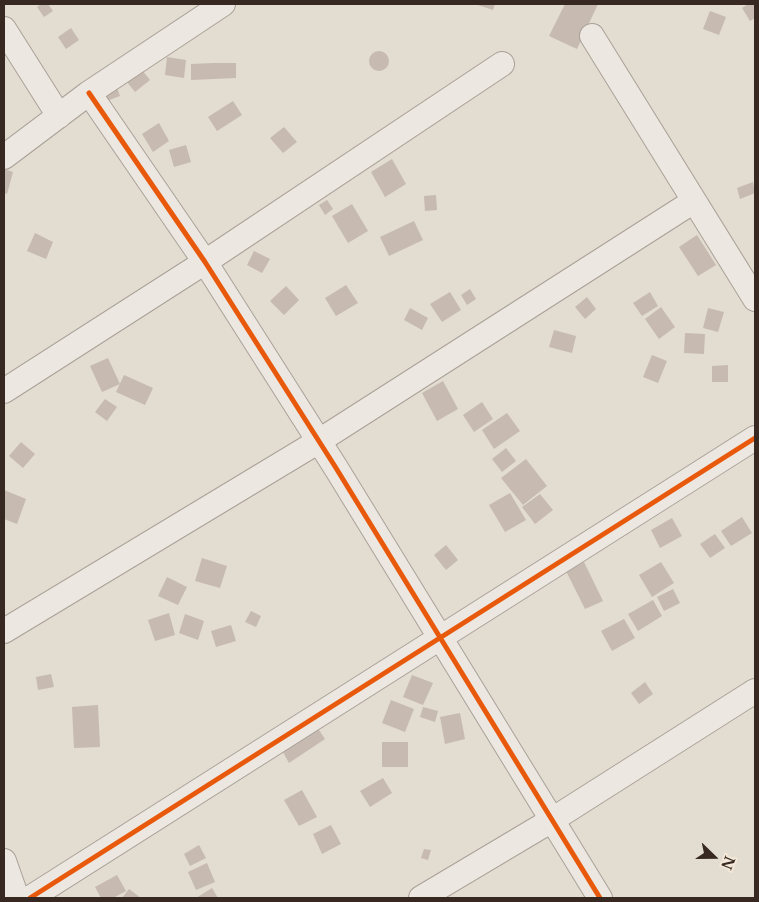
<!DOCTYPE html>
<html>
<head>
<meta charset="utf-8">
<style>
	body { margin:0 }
	#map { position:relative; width:759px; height:902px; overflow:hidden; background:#e3dcd0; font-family:"Libre Baskerville",serif }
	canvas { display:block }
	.frame { position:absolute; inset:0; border:5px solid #372921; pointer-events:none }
	.north { position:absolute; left:689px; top:832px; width:50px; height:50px; -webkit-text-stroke:4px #f3e8d7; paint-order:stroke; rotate:112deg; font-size:14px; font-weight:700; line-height:20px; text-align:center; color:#372921 }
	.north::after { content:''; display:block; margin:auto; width:18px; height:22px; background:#372921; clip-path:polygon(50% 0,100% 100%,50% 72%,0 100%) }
</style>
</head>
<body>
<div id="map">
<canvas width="759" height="902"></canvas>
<div class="frame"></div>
<div class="north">N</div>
</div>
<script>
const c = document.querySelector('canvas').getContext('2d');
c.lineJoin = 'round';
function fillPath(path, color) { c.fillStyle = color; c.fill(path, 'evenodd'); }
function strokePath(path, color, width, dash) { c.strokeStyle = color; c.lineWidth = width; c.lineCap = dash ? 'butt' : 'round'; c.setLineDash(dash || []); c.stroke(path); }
const building = new Path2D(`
	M41,4h7l5,7 -9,6 -7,-10z
	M475,4h20l-2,6z
	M565,4h33l-21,45 -28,-13z
	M748,4h7v14l-5,3 -8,-13z
	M710,11l16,6 -7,18 -16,-6z
	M71,28l8,12 -13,9 -8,-12z
	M369 61a10 10 0 1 1 20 0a10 10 0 1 1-20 0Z
	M167,57l19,3 -2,18 -19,-3z
	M213,63h23v15l-45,2v-16z
	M138,65l12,15 -15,12 -12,-15z
	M116,85l4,11 -13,5 -4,-11z
	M233,101l9,14 -25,16 -9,-14z
	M159,123l10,18 -16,11 -11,-18z
	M284,127l13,15 -14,11 -13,-15z
	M186,145l5,17 -17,5 -5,-17z
	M392,159l14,25 -21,13 -14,-25z
	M4,169l9,3 -6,22 -3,-1z
	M753,182l2,11 -15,6 -3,-11z
	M436,195l1,15 -12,1 -1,-15z
	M327,200l6,9 -8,6 -6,-10z
	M352,204l16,27 -20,12 -16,-27z
	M414,221l9,19 -34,16 -9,-19z
	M35,233l18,9 -7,17 -19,-8z
	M697,235l19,30 -18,11 -19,-29z
	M254,251l16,8 -8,14 -15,-8z
	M346,285l12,18 -22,13 -11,-18z
	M286,286l13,14 -15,15 -14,-14z
	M470,289l6,10 -9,6 -6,-10z
	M450,292l11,18 -19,12 -12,-18z
	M650,292l8,14 -16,10 -9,-13z
	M587,297l9,12 -11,10 -10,-12z
	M661,307l14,20 -16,12 -14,-20z
	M410,308l18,10 -6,12 -18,-10z
	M708,308l16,4 -6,20 -15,-4z
	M554,330l22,6 -4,17 -23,-6z
	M685,333l20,1 -1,20 -20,-1z
	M652,355l15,6 -9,22 -15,-6z
	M108,358l12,26 -18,8 -12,-26z
	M728,365v17h-16v-16z
	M124,375l29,13 -8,17 -29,-13z
	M443,381l15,28 -21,12 -15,-28z
	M105,399l12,8 -10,14 -12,-9z
	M482,402l11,17 -19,13 -11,-17z
	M507,413l13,18 -26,18 -12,-19z
	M21,442l14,12 -12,14 -14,-12z
	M506,448l10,13 -14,11 -10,-13z
	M526,459l21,27 -24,19 -22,-27z
	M4,490l22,9 -9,25 -13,-5z
	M510,493l16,27 -21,12 -16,-27z
	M540,494l13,16 -18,14 -13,-17z
	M742,517l10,16 -21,13 -10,-15z
	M672,518l10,18 -22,12 -9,-18z
	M715,534l10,14 -15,10 -10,-14z
	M446,545l12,15 -12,10 -12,-15z
	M202,558l25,8 -7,22 -25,-7z
	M584,562l19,39 -18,8 -19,-38z
	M661,562l13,21 -22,14 -13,-22z
	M167,577l20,10 -9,18 -20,-9z
	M673,589l7,14 -16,8 -7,-14z
	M653,600l9,16 -24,15 -10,-17z
	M251,611l10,5 -5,11 -11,-5z
	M169,613l6,22 -20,6 -7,-21z
	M185,614l19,7 -6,19 -19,-7z
	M624,619l11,19 -23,13 -11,-20z
	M231,625l5,16 -20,6 -5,-16z
	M51,674l3,13 -16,3 -2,-13z
	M412,675l21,8 -10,22 -20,-8z
	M645,682l8,12 -14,10 -8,-11z
	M391,700l23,9 -9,23 -23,-9z
	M98,705l2,42 -26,1 -2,-41z
	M423,707l15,4 -3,11 -15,-5z
	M460,713l5,26 -20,5 -5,-27z
	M313,721l12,18 -36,24 -11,-20z
	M382,742h26v25h-26z
	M383,778l9,15 -22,14 -10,-16z
	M302,790l15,27 -18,9 -15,-26z
	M331,825l10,19 -19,10 -9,-20z
	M199,845l7,13 -16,8 -6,-12z
	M424,849l7,1 -3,10 -7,-2z
	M207,863l8,19 -19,8 -8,-18z
	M117,875l9,16 -13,7h-12l-6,-11z
	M212,888l6,10h-22z
	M129,889l12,9h-19z`);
const minor = new Path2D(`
	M4,29l55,87
	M592,36l163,263
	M89,93l116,169 131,206 264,430
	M4,157l85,-64 134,-89
	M4,391l201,-129 297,-198
	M4,631l315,-190 375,-240
	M4,861l13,37
	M30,898l725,-460
	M421,898l131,-78 203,-129`);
const cycleway = new Path2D(`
	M89,93l116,169 131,206 264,430
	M30,898l725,-460`);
fillPath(building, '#c7bab1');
strokePath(minor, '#a9a198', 26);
strokePath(minor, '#ece7e1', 24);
strokePath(cycleway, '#e8590c', 5);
</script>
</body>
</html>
